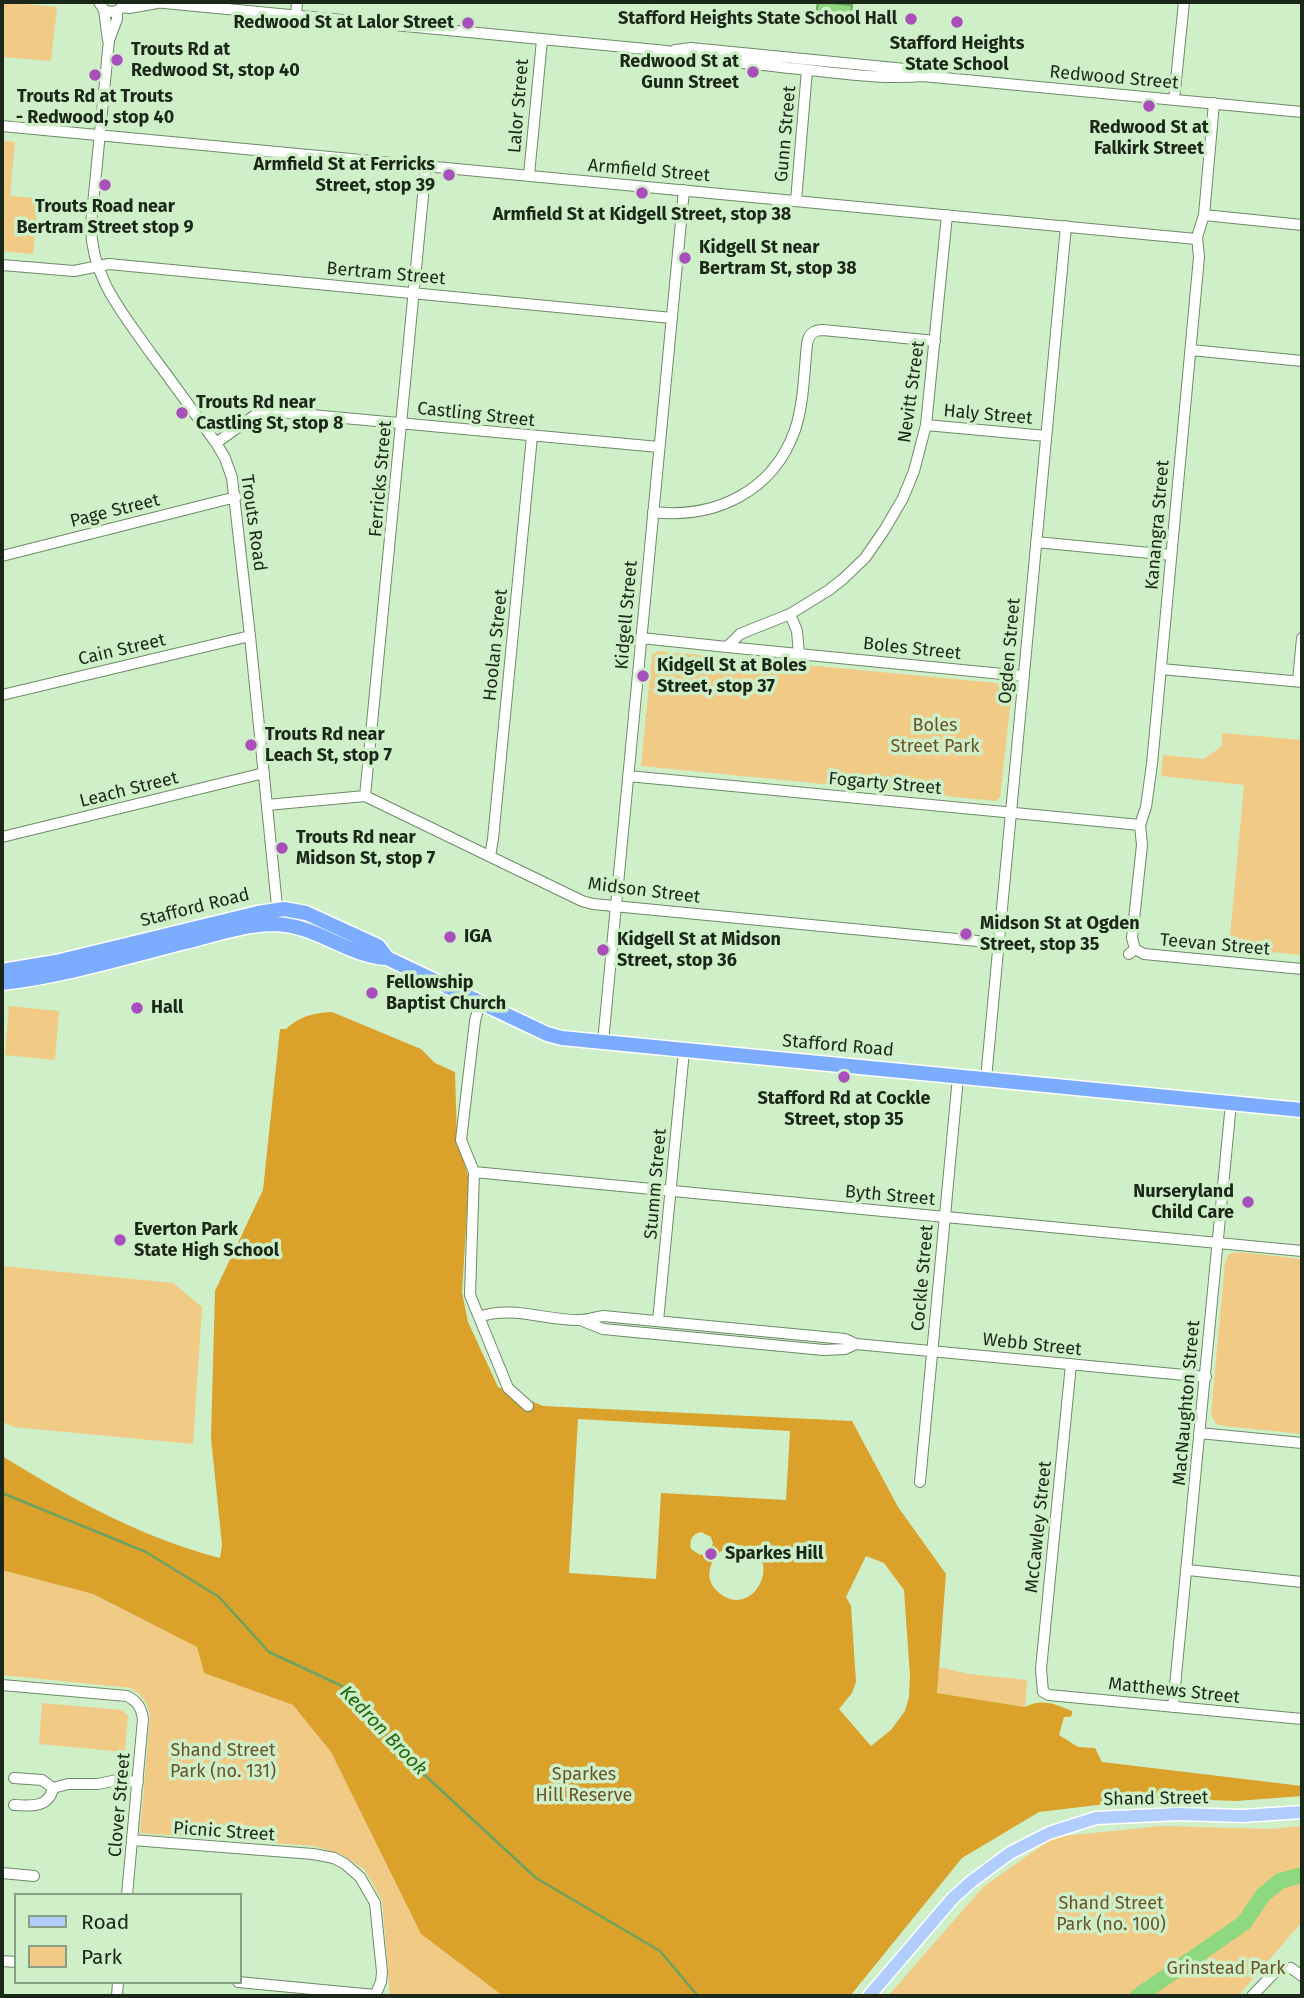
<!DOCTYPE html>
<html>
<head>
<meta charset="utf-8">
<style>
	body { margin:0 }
	#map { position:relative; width:1304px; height:1998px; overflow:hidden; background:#cfefc8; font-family:"Fira Sans",sans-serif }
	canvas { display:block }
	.frame { position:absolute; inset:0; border:4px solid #1b2719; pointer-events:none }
	.legend { position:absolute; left:14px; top:1893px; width:228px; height:91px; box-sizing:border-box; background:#cfefc8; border:2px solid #879f82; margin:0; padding:9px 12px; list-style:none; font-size:21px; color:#1b2719 }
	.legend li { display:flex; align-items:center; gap:14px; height:35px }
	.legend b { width:35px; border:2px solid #879f82 }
</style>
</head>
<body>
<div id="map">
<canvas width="1304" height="1998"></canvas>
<div class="frame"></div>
<ul class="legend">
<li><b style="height:9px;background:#b0cdfe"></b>Road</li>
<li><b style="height:19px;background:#f1ca86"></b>Park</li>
</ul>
</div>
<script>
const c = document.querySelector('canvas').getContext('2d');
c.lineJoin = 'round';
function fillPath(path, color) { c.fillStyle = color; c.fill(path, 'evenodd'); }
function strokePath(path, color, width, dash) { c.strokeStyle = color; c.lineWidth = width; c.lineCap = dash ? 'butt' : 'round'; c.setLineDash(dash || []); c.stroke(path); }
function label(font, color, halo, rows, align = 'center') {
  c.font = font + ' "Fira Sans",sans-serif'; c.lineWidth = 7; c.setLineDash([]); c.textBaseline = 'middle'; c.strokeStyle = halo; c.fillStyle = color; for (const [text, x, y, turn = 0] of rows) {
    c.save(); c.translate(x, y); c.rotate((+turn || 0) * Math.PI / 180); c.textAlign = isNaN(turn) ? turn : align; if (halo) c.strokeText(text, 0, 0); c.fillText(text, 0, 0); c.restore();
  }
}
const green = new Path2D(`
	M2,2l55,5 -6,54 -49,-4z
	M2,141l13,1 -5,54 28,2 -5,56 -31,-3z
	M658,651l349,33 5,7 -12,106 -4,4 -355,-35 11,-111z
	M1222,733l80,7v215l-73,-7 15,-163 -83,-9 2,-21 41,4 18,-13z
	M9,1006l50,5 -4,49 -50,-5z
	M1238,1252l64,7v175l-78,-8 -8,-2 -5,-10 14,-151 4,-9z
	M2,1266l171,17 29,24 -9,137 -180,-17 -11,-6z
	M3,1570l90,24 104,53 7,26 89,32 38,47 90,182 82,62h-113l-8,-96 -18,-31 -24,-15 -26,-8 -174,-13 10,-117c-3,-14 -7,-20 -19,-28l-129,-13z
	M939,1667l30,7 58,6 -2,27 -88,-14z
	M42,1703l80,7 6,6 -3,36 -86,-8z
	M1161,1826l108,3 33,-3v96l-64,74h-350l95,-109 71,-50z`);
const forest = new Path2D(`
	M332,1012l89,37 14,14 20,9 2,68 12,39 -7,113 6,30 30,65 45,19 309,15 46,86 48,67 -9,119 88,14c17,-9 30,-3 47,4v4l-2,2h-6l-5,18 19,12 17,1 7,14 200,24v10l-66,5 -80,-3 -117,14 -77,46 -112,138h-347l-82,-62 -90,-182 -38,-47 -89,-32 -7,-26 -104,-53 -91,-24v-114c68,42 140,82 218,102l2,-13 -11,-107 4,-147 48,-101 17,-161h6c14,-13 27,-16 46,-17zM578,1419l212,12 -4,69 -125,-7 -5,86 -87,-6zM701,1532l10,5 2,7 -5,9 -8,2 -9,-6c-2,-9 1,-15 10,-17zM732,1545c59,0 24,80 -14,47 -18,-16 -5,-40 14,-47zM866,1556l18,7 20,27 6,86 -1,21 -4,14 -14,19 -20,16 -32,-37 13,-16 4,-11 -5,-76 -5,-9z`);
const water = new Path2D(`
	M818,2l34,3 -1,13 -35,-3z`);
const stream = new Path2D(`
	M2,1493l144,59 73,45 50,55 73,34 40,41 21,28 133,123 124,73 38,45`);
const river = new Path2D(`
	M1138,1996l106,-73 19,-28 17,-14 22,-6`);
const minor = new Path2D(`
	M99,2l5,8c9,4 17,1 21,-8
	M154,2l513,49c40,10 82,12 122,17 44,4 90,12 134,8l379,36
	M122,7l7,1 28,-5
	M104,10l4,30
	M117,11v8l-8,21 -18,185c0,53 32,88 61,130 22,29 43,59 64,88l9,15 7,20 18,158 28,280
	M296,16l1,-14
	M675,50l16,-2 214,21 15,6
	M1174,100l10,-98
	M2,126l1194,113
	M529,175l13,-135
	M796,201l11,-131
	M1204,215l98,10
	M2,265l72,6 35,-7 563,54
	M1191,350l111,11
	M926,425l120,11
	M216,443l42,-30 10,-2 391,36
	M653,512c62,7 120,-20 142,-82 9,-27 9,-58 12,-86 1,-9 6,-14 16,-14l112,11
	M1036,542l135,13
	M2,556l234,-59
	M790,614l7,17 2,23
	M641,638l86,9 13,-13 50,-20 39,-24 14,-11 22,-21 20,-29 18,-31 11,-27 12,-46 21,-210
	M727,647l296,29
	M1161,669l141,13
	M1298,681l4,-43
	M2,695l248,-59
	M628,776l512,49
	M365,796l61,-631
	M267,805l98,-9 217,105 11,3 405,39
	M2,837l262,-64
	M490,856l3,-17 39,-403
	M1135,949l-3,-11 10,-93 -2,-20 6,-18 6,-43 47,-507 -2,-20 7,-22 10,-112
	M1129,954l6,-5 9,5 158,15
	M480,1002l-5,19 -14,119 13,32 -4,123 38,93 20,18
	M603,1042l81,-852
	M986,1079l80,-853
	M474,1172l828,79
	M479,1317c33,-12 68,4 101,3 8,0 16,-3 23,-4l242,23 11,5 350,33
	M580,1320l23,9 221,21 21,-1 11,-5
	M658,1321l26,-270
	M1071,1364l-30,305 2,23 6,3 253,24
	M1199,1433l103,10
	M920,1482l38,-405
	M1188,1570l114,12
	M2,1685l125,11c11,6 14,11 16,23l-16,176
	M1173,1707l58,-604
	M14,1778l28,2 11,8
	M14,1805c16,1 35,3 39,-17l15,-4h30l19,-4 21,2
	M132,1840l181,14 21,4 11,6 15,13 15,26 7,69 -1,10 -6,14
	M2,1873l32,3
	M2,1961l14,1
	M238,1982l137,13
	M117,1996l1,-14
	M1252,1996l25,-26 14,-2 11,8`);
const major = new Path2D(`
	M869,1996l84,-98 19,-17 38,-28 39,-20 47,-15 82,-4 65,2 59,-4`);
const highway = new Path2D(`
	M2,971l54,-9 202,-49 26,-4 22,4 72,33 9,12
	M2,983c62,-7 123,-26 183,-41 29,-7 60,-18 90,-18 41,1 73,32 112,34l160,76 15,4 740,72`);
const markers = [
	[911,19,7,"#a84fbb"],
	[957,22,7,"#a84fbb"],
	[468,23,7,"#a84fbb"],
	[117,60,7,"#a84fbb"],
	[753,72,7,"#a84fbb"],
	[95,75,7,"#a84fbb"],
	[1149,106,7,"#a84fbb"],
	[449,175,7,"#a84fbb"],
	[105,185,7,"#a84fbb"],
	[642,193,7,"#a84fbb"],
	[685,258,7,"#a84fbb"],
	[182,413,7,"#a84fbb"],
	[643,676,7,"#a84fbb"],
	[251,745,7,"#a84fbb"],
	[282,848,7,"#a84fbb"],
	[966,934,7,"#a84fbb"],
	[450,937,7,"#a84fbb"],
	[603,950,7,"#a84fbb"],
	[372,993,7,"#a84fbb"],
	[137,1008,7,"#a84fbb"],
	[844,1077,7,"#a84fbb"],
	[1248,1202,7,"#a84fbb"],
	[120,1240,7,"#a84fbb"],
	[711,1554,7,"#a84fbb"]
];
const poiNames = [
	["Stafford Heights State School Hall",897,19,"right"],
	["Redwood St at Lalor Street",454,23,"right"],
	["Stafford Heights",957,44,"center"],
	["State School",957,65,"center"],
	["Trouts Rd at",131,50],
	["Redwood St, stop 40",131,71],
	["Redwood St at",739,62,"right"],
	["Gunn Street",739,83,"right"],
	["Trouts Rd at Trouts",95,97,"center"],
	["- Redwood, stop 40",95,118,"center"],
	["Redwood St at",1149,128,"center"],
	["Falkirk Street",1149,149,"center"],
	["Armfield St at Ferricks",435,165,"right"],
	["Street, stop 39",435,186,"right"],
	["Trouts Road near",105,207,"center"],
	["Bertram Street stop 9",105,228,"center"],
	["Armfield St at Kidgell Street, stop 38",642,215,"center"],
	["Kidgell St near",699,248],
	["Bertram St, stop 38",699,269],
	["Trouts Rd near",196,403],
	["Castling St, stop 8",196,424],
	["Kidgell St at Boles",657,666],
	["Street, stop 37",657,687],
	["Trouts Rd near",265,735],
	["Leach St, stop 7",265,756],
	["Trouts Rd near",296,838],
	["Midson St, stop 7",296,859],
	["Midson St at Ogden",980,924],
	["Street, stop 35",980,945],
	["IGA",464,937],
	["Kidgell St at Midson",617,940],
	["Street, stop 36",617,961],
	["Fellowship",386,983],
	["Baptist Church",386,1004],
	["Hall",151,1008],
	["Stafford Rd at Cockle",844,1099,"center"],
	["Street, stop 35",844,1120,"center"],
	["Nurseryland",1234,1192,"right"],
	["Child Care",1234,1213,"right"],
	["Everton Park",134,1230],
	["State High School",134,1251],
	["Sparkes Hill",725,1554]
];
const streetNames = [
	["Redwood Street",1114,78,5],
	["Lalor Street",519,106,-85],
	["Gunn Street",786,134,-85],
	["Armfield Street",649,171,5],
	["Bertram Street",386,274,5],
	["Nevitt Street",912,392,-82],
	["Castling Street",476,415,6],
	["Haly Street",988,415,5],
	["Ferricks Street",381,479,-85],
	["Page Street",115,511,-14],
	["Trouts Road",253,523,82],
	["Kanangra Street",1158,525,-85],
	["Kidgell Street",627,615,-85],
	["Hoolan Street",496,645,-84],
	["Boles Street",912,649,6],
	["Cain Street",122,650,-13],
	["Ogden Street",1010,651,-85],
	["Fogarty Street",885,784,5],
	["Leach Street",129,790,-14],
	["Midson Street",644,891,7],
	["Stafford Road",195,908,-14],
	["Teevan Street",1215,945,5],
	["Stafford Road",838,1046,5],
	["Stumm Street",656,1184,-85],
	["Byth Street",890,1196,5],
	["Cockle Street",923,1278,-85],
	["Webb Street",1032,1345,6],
	["MacNaughton Street",1187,1403,-85],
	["McCawley Street",1039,1527,-84],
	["Matthews Street",1174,1691,6],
	["Shand Street",1156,1799,-1],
	["Clover Street",120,1805,-85],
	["Picnic Street",224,1832,4]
];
const parkNames = [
	["Boles",935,726],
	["Street Park",935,747],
	["Shand Street",223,1751],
	["Park (no. 131)",223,1772],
	["Sparkes",584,1775],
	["Hill Reserve",584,1796],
	["Shand Street",1111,1904],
	["Park (no. 100)",1111,1925],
	["Grinstead Park",1226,1969]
];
const waterNames = [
	["Kedron Brook",383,1731,46]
];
fillPath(green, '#f1ca86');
fillPath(forest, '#daa12b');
fillPath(water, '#8ed87f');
strokePath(water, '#6ca360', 2);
strokePath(stream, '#6ca360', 2.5);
strokePath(river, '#8ed87f', 16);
strokePath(minor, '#6d8b67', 12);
strokePath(major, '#fff', 15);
strokePath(highway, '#fff', 17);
strokePath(minor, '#fff', 10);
strokePath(major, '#b0cdfe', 12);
strokePath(highway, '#7cacfd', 14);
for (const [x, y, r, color] of markers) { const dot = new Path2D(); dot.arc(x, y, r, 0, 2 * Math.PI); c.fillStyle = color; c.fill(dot); strokePath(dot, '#cfefc8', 2.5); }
label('bold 18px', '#1b2719', '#cfefc8', poiNames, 'left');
label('18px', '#1b2719', '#cfefc8', streetNames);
label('18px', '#6b5328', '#cfefc8', parkNames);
label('italic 19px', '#226810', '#cfefc8', waterNames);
</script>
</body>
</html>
